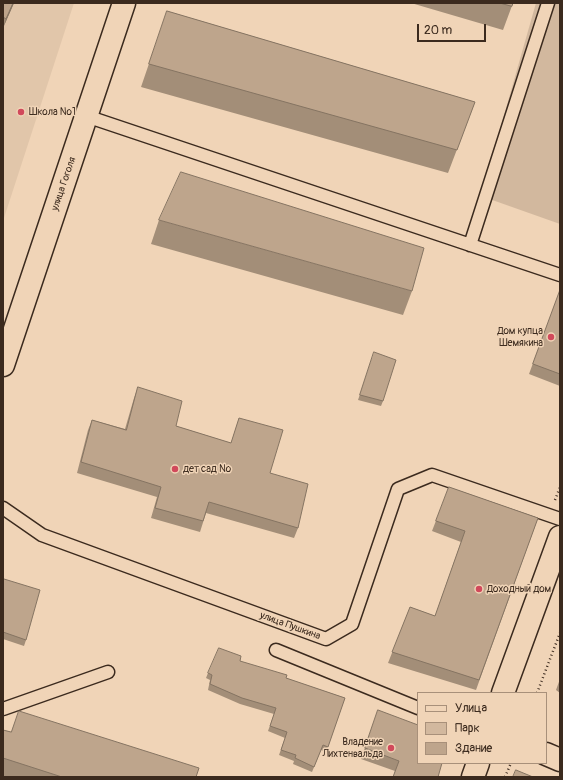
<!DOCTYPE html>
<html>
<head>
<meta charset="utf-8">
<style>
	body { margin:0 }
	#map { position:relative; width:563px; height:780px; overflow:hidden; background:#f0d4b7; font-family:Pangolin,sans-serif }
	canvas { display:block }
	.frame { position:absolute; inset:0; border:4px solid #3b2a1e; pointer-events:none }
	.legend { position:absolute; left:417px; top:692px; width:130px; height:72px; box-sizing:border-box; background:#f0d4b7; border:1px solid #a8907a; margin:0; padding:5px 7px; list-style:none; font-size:12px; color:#3b2a1e }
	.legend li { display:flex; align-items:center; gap:8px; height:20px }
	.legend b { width:20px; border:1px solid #a8907a }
	.scale { position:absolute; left:417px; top:24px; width:69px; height:18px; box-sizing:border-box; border:2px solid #3b2a1e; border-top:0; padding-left:5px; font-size:12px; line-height:14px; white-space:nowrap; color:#3b2a1e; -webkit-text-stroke:3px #f0d4b7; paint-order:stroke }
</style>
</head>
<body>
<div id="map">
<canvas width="563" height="780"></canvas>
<div class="frame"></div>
<ul class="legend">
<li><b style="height:5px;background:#f0d4b7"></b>Улица</li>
<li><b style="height:11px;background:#d2b89e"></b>Парк</li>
<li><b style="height:11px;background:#bea58c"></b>Здание</li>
</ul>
<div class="scale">20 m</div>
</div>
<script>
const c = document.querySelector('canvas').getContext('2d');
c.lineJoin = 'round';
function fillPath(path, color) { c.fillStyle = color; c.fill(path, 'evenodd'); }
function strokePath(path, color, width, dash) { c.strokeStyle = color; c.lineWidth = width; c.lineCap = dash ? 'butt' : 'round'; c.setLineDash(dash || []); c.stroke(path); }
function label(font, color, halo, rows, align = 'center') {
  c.font = font + ' Pangolin,sans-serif'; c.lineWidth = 3; c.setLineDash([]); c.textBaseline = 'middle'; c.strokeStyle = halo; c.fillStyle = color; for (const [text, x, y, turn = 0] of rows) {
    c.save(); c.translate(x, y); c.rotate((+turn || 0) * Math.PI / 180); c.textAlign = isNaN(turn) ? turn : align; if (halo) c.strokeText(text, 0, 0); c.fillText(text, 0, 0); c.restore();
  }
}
const built = new Path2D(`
	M3,3h71l-71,218z`);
const green = new Path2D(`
	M536,3h24v221l-79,-28z`);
const path = new Path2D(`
	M555,500l5,-13
	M537,693l23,-60
	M505,777l6,-14`);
const service = new Path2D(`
	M86,116l474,159
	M470,245l78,-242
	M3,508l39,27 284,104 26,-15 46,-135 34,-14 128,44
	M276,650l142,58
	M3,709l105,-37`);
const minor = new Path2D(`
	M3,365l121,-362
	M503,693l57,-156
	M546,754l14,6
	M473,777l5,-14`);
const wall = new Path2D(`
	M3,3h11l-11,25z
	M411,3h102l-10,27z
	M167,11l308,91 -27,71 -307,-86z
	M159,220l253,71 -9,24 -252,-71z
	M560,290v96l-31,-12z
	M372,358l11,43 -2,5 -23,-6z
	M138,387l38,39 55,17 8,-25 31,55 28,55 -4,10 -88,-25 -6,19 -49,-14 6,-21 -80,-24 11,-43 4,-10 33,9 9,-31z
	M449,487l89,31 -62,172 -88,-27 22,-56 25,9 26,-74 -29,-11z
	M3,581l23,59 -2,6 -21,-7z
	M240,661l46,17 59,20 -19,54 -5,-2 -9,22 -19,-8 1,-3 -15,-6 6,-17 -17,-7 6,-17 -34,-10 -32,-14 2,-10 -4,-2 2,-5z
	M560,679v14l-4,-3z
	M378,710l60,67h-45l2,-6 -34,-12z
	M3,730l8,2 185,45h-193z`);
const shadedWall = new Path2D(`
	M13,3h1l-11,25 3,-9z`);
const building = new Path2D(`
	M3,3h10l-7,16 -3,-2z
	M500,3h13l-1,3z
	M167,11l308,91 -18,48 -308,-86z
	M181,172l243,76 -12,43 -253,-71z
	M560,290v84l-27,-10z
	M374,352l22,8 -13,41 -23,-6z
	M138,387l44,14 -6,25 55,17 8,-25 44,12 -13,43 38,11 -10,44 -89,-26 -6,19 -48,-13 6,-21 -80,-25 11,-42 34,10z
	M449,487l89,31 -59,162 -87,-28 18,-45 25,9 30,-85 -29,-10z
	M4,579l36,11 -14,50 -23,-8v-51z
	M219,648l22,8 -1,5 47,14 -1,3 59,20 -17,49 -5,-2 -9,22 -19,-9 1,-3 -15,-5 6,-18 -17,-6 6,-18 -34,-10 -32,-14 2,-9 -4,-2z
	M378,710l40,15v38h24l-4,14h-45l6,-16 -34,-13z
	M19,711l180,57 -3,9h-134l-59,-19v-28l8,2z
	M516,770l17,7h-20z`);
const markers = [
	[21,112,4,"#d1495b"],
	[551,337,4,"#d1495b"],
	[175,469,4,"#d1495b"],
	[479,589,4,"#d1495b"],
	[391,748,4,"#d1495b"]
];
const poiNames = [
	["Школа №1",29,112],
	["Дом купца",543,331,"right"],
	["Шемякина",543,343,"right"],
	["дет сад №",183,469],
	["Доходный дом",487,589],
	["Владение",383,742,"right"],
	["Лихтенвальда",383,754,"right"]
];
const streetNames = [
	["улица Гоголя",64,184,-71],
	["улица Пушкина",290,626,20]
];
fillPath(built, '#e1c6aa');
fillPath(green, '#d2b89e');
strokePath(service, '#3b2a1e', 15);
strokePath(minor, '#3b2a1e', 25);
strokePath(path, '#3b2a1e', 2.5, [1, 3]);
strokePath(service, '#f0d4b7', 12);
strokePath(minor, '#f0d4b7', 22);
fillPath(wall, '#a38e78');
fillPath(shadedWall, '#857462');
fillPath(building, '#bea58c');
strokePath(building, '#857462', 1);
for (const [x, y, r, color] of markers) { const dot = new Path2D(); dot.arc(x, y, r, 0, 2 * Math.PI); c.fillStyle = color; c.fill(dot); strokePath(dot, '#f0d4b7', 1.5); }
label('10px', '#3b2a1e', '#f0d4b7', poiNames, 'left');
label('10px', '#3b2a1e', '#f0d4b7', streetNames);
</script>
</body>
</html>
